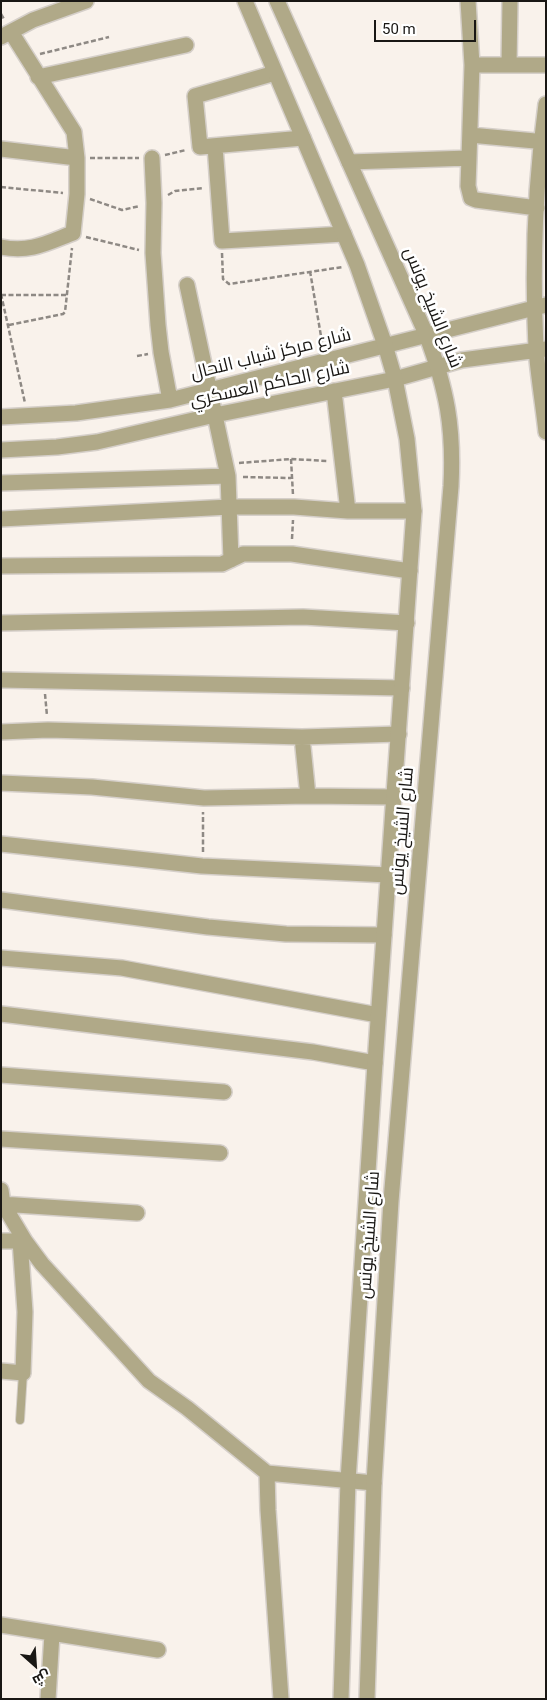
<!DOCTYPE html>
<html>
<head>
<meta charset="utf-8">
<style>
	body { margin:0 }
	#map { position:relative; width:547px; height:1700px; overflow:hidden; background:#f9f2eb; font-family:Roboto,Cairo,sans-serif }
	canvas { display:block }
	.frame { position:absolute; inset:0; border:2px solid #191714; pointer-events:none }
	.north { position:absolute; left:10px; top:1640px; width:50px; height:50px; -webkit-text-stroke:4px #fff; paint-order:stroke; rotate:154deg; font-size:14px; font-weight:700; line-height:20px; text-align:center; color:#191714 }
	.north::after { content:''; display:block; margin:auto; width:18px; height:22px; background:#191714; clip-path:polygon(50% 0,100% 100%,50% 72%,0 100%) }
	.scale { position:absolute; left:374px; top:20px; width:102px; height:22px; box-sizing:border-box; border:2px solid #191714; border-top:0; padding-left:6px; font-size:15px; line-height:18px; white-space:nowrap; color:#191714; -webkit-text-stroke:4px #fff; paint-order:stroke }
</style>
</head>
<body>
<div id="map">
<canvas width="547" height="1700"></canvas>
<div class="frame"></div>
<div class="north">ش</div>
<div class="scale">50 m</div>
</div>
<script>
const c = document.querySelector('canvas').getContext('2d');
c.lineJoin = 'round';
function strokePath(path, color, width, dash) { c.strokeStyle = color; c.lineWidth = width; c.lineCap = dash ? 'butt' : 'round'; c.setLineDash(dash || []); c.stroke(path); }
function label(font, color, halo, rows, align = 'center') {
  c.font = font + ' Roboto,Cairo,sans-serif'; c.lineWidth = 5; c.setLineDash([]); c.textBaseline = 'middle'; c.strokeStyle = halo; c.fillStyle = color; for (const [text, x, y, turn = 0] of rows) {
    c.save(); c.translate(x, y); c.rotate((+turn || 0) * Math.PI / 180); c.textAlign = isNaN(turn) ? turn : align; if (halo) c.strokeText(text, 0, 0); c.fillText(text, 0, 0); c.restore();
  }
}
const path = new Path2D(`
	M1,14l3,5
	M40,54l69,-17
	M165,155l21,-5
	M90,158h49
	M1,187l62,6
	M168,195l7,-4 29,-3
	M90,199l32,11 18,-4
	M86,237l53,13
	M222,253l1,26 6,5 114,-17
	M310,271l13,77
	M1,294l24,109
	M1,295h66
	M9,325l54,-11 2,-2 7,-64
	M137,356l11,-2
	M291,459l2,36
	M239,463l52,-4 37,2
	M243,477l48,1
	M292,539l1,-19
	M45,694l2,22
	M203,852v-40`);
const service = new Path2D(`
	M20,1420l3,-47`);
const minor = new Path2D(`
	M1,37l32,-17 53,-19
	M472,65h74
	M509,65l1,-64
	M275,73l-80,23 5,51 103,-9
	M38,77l148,-32
	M546,104c-11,80 -14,163 -10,244 2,28 7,56 10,84
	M470,135l76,7
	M215,146l7,95 122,-7
	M1,149l76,9
	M152,158l2,45 -1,50 5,72 3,27 9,48
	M469,158l-1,28 3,12 5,2 61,8
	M349,162l120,-4 3,-93 -4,-64
	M1,247c29,6 46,-4 72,-14l4,-39v-36l-3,-26 -63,-100
	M187,285l41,191 3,84
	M334,391l14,120
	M1,417l75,-4 94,-13 376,-95
	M1,450l56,-3 40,-5 118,-27 180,-36 67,-19 84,-11
	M1,483l227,-7
	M1,519l228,-12h65l54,4h66
	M1,566l221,-2 21,-10h49l118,17
	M1,623l302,-6 104,6
	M1,680l401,8
	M1,732l47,-2 254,7 97,-3
	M302,737l6,59
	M1,783l91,4 112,11 104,-2 86,1
	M1,844l201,22 186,9
	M1,900l207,27 78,7 98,1
	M1,958l121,10 256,47
	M1,1014l312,38 62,11
	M1,1075l223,17
	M1,1139l219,14
	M1,1190l2,14 22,37 17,23 107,117 38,27 80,65 107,10
	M1,1204l136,9
	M1,1241h24
	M1,1371l22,2 2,-61 -5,-72
	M267,1473l1,37 13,189
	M1,1625l157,25
	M48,1699l4,-65`);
const tertiary = new Path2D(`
	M245,1l112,264 28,80 10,34 12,60 7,72 -39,552 -27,418 -7,218
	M277,1l149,333c21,56 28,93 25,152l-60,715 -17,282 -7,216`);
const streetNames = [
	["شارع الشيخ يونس",432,308,68],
	["شارع مركز شباب النحال",271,355,-14],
	["شارع الحاكم العسكري",270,385,-12],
	["شارع الشيخ يونس",403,831,-85],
	["شارع الشيخ يونس",370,1235,-86]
];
strokePath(service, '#d5cfc9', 10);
strokePath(minor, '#d5cfc9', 18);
strokePath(tertiary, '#d5cfc9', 18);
strokePath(path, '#8e8984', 2.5, [5, 2.5]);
strokePath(service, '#b0a988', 8);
strokePath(minor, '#b0a988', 15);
strokePath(tertiary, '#b0a988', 15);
label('18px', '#191714', '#fff', streetNames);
</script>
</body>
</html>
